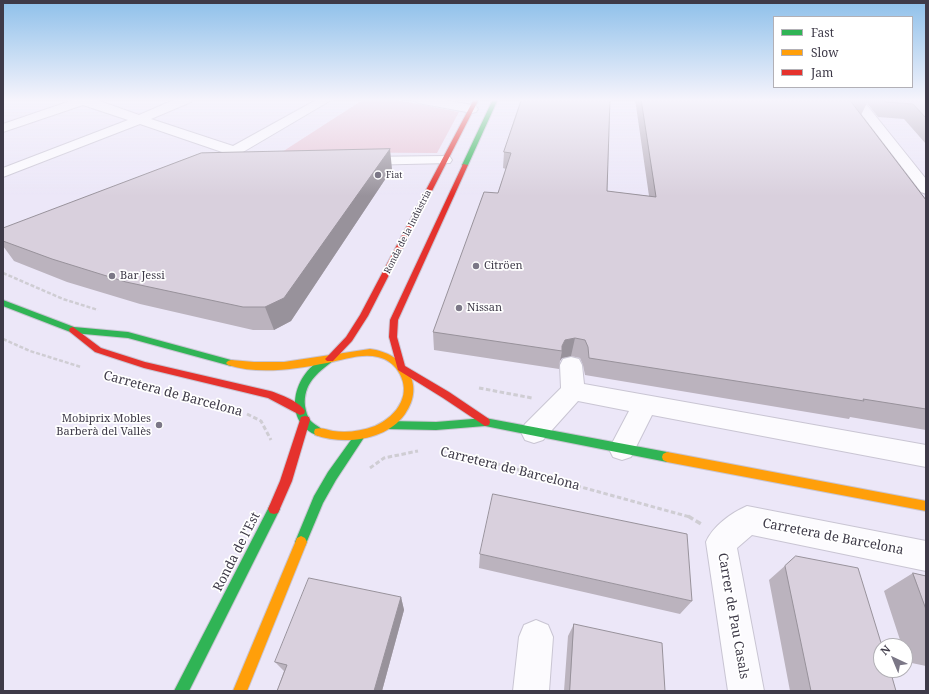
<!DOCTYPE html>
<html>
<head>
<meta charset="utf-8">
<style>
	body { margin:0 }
	#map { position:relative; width:929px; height:694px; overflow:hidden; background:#ece7f8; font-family:"Noto Serif",serif }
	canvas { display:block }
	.frame { position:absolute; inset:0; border:4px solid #3e3a48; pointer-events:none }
	.legend { position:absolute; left:773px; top:16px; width:140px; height:72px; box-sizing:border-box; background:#fff; border:1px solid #b2b0b6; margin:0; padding:5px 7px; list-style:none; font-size:12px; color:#3e3a48 }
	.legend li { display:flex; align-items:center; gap:8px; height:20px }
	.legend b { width:20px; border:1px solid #b2b0b6 }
	.north { position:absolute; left:873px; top:638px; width:40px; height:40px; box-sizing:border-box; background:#fff; border:1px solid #b2b0b6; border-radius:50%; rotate:316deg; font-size:11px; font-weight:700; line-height:16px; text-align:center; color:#3e3a48 }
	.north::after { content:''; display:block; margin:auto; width:14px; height:18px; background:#7b7786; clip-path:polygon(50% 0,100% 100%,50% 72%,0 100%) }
</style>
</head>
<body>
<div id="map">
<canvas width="929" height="694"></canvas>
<div class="frame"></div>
<ul class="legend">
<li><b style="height:5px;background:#30b455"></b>Fast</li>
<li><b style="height:5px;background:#ff9f0a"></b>Slow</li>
<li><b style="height:5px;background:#e5322d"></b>Jam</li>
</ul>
<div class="north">N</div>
</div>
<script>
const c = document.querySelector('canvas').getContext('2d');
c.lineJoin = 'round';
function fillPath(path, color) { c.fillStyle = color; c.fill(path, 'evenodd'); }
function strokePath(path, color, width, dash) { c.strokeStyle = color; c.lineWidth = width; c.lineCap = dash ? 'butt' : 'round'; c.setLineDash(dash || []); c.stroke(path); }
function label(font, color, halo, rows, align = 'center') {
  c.font = font + ' "Noto Serif",serif'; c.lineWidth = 3.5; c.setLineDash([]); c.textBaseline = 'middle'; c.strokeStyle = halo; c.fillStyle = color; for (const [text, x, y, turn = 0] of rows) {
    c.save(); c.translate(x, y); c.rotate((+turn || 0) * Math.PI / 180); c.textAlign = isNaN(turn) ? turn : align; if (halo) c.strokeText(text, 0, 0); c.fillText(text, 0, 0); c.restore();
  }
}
const green = new Path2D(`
	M364,99h28l67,13 -22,41 -155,-1z`);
const pathFar2 = new Path2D(`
	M3,273l60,26 35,11
	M3,339l27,12 51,16`);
const pathFar1 = new Path2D(`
	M479,388l53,10
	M247,414l14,7 10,19
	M441,451l13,1 236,65
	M370,468l14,-10 34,-7`);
const path = new Path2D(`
	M688,516l13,8`);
const street = new Path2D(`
	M76,99h18l45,16 37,-16h17l-2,3 -40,17 82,27 85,-47h15l-90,53 4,5 -2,3 -5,1 -8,-4 -21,12 -5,1 -5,-1 -2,-3 2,-3 21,-11 -82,-28 -137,53v-9l125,-48 -45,-15 -80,27v-8z
	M412,99h27l33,6 4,1 2,3 -2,3 -4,1 -54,-10z
	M850,99h12l64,80v15l-5,-2z
	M445,156l5,1 2,3 -2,3 -88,2 -5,-1 -2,-3 2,-3 5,-1z
	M571,357l8,2 3,6 2,19 342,61v22l-274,-52 -21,42 -9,3 -9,-3 -4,-8 20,-38 -51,-10 -35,39 -9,3 -9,-3 -4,-8 4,-8 36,-36 -1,-23 3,-6z
	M747,506l179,35v30l-174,-36 -15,13 27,143h-36l-22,-149c7,-16 25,-29 41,-36z
	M536,620l12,5 5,12 -4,54h-36l6,-54 5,-12z`);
const fast = new Path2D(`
	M493,99h5l-30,66 -5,1 -1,-1z
	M3,300l71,27 54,5 103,28 3,1 2,2 -2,2 -3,1 -103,-28 -55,-5 -70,-27z
	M330,356l3,1 2,2 -2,2c-16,12 -30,23 -28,45 1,5 2,10 5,14 4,5 11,7 14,12l-1,3 -4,1c-41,-14 -24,-70 11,-80z
	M485,418l182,34 4,2 1,3 -1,3 -4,2 -182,-36 -49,4 -49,-1 -4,-1 -1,-3 1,-3 4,-1 49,1z
	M360,432l4,1 1,3 -29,44 -13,23 -18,43 -4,2 -4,-2 -2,-4 19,-46 14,-24 28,-39z
	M274,504l4,1 2,4 -91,182h-15l96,-186z`);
const slow = new Path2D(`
	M370,349c33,4 57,34 35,65 -19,27 -61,31 -90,21l-1,-3 1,-3c6,-2 12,1 18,2 13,2 29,0 42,-5 11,-5 21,-13 26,-24 9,-18 -4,-41 -23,-45 -17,-4 -35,3 -51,6 -31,6 -68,12 -99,2l-2,-2 2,-2 3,-1 23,2h30z
	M667,452l259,49v10l-259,-49 -4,-2 -1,-3 1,-3z
	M301,536l4,2 2,4 -60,149h-14l64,-153z`);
const jam = new Path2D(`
	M474,99h5l-111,217 -16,25 -19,20h-6l-2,-2 2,-2 19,-20 14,-22z
	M463,164l5,1 -70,155 -1,17 8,29 44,26 40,27 1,3 -1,3 -4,1 -42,-28 -45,-28 -9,-33 1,-17z
	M73,327l28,21 44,14 125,29c10,3 30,11 35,20l-1,3 -4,1 -32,-17 -124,-30 -49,-16 -25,-20 -1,-2 1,-2z
	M305,416l4,1 1,3 -18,61 -14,32 -4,1 -4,-1 -2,-4 12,-28 20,-61 1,-3z`);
const wall = new Path2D(`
	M522,99l85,92 42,5 -14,-97h291v45l-22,-25 -26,-2 -11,-14 -6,12 65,85v230l-76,-13 -1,2 -264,-44 -2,-10 -3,-7 -9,-2 -9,2 -2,3 -1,8 -125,-19 -1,-18 65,-139 8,-24 -3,-1 1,-16z
	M392,169l-101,152 -17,9h-21l-113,-26 -73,-22 -53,-21 -11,-15v-18z
	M480,554l212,47 -12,13 -201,-46z
	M796,556l100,135h-106l-21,-111z
	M913,573l13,3v90l-19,-4 -2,-6v-10h-3l-18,-55z
	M401,597l3,13 -22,81h-105l7,-20 -9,-9z
	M574,624l91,67h-101l4,-55z`);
const shadedWall = new Path2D(`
	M390,149l2,20 -101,152 -17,9 -9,-23z
	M575,338l-4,18 -9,2 -2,3 2,-10v-5l3,-6z
	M401,597l3,13 -22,81h-8z`);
const building = new Path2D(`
	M522,99h88l-3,92 49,6 -15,-98h208l77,101v209l-63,-10 1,2 -275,-43 -1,-11 -3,-7 -10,-2 -10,2 -3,6v5l-129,-19 51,-140 14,1 13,-40 -7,-1z
	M855,99h12l1,1z
	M884,99h42v19l-13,-14 -27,-2z
	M390,149l-106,149 -19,9h-22l-117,-25 -74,-23 -49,-18v-13l198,-75z
	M493,494l194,40 5,67 -212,-47z
	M796,556l62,12 24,78h-1v24h9l6,21h-85l-26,-125z
	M913,573l13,3v33z
	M309,578l92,19 -27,94h-97l10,-26 -12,-3z
	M574,624l88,19 3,48h-95z`);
const markers = [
	[378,175,4,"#7b7786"],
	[476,266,4,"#7b7786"],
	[112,276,4,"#7b7786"],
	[459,308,4,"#7b7786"],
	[159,425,4,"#7b7786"]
];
const farPoinames = [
	["Fiat",386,175]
];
const farStreetnames = [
	["Ronda de la Indústria",408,232,-63]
];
const poiNames = [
	["Citröen",484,266],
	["Bar Jessi",120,276],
	["Nissan",467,308],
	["Mobiprix Mobles",151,419,"right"],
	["Barberà del Vallès",151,432,"right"]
];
const nearStreetnames = [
	["Carretera de Barcelona",173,394,15],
	["Carretera de Barcelona",510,469,14],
	["Carretera de Barcelona",833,537,11],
	["Ronda de l'Est",237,552,-63],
	["Carrer de Pau Casals",733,616,80]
];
fillPath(green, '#e8c5d5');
strokePath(street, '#c9c5d3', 2);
strokePath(fast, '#c9c5d3', 2);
strokePath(slow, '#c9c5d3', 2);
strokePath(jam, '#c9c5d3', 2);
strokePath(pathFar2, '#cfcdd3', 2.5, [4, 2]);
strokePath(pathFar1, '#cfcdd3', 3, [4.5, 2.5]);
strokePath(path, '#cfcdd3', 3.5, [6, 3]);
fillPath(street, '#fcfbfe');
fillPath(fast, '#30b455');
fillPath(slow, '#ff9f0a');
fillPath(jam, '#e5322d');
fillPath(wall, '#bbb3be');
fillPath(shadedWall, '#98929b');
fillPath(building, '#d9d0dd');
strokePath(building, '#98929b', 1);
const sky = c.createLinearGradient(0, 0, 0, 196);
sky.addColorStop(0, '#8ec0ea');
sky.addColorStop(0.51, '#f6f4fc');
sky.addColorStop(1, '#f6f4fc00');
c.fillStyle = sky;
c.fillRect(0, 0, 929, 196);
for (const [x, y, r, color] of markers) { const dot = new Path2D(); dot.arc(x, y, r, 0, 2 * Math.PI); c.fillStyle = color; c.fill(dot); strokePath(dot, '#fff', 1.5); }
label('9px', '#3e3a48', '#fff', farPoinames, 'left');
label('9px', '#3e3a48', '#fff', farStreetnames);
label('11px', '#3e3a48', '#fff', poiNames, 'left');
label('13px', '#3e3a48', '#fff', nearStreetnames);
</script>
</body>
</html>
